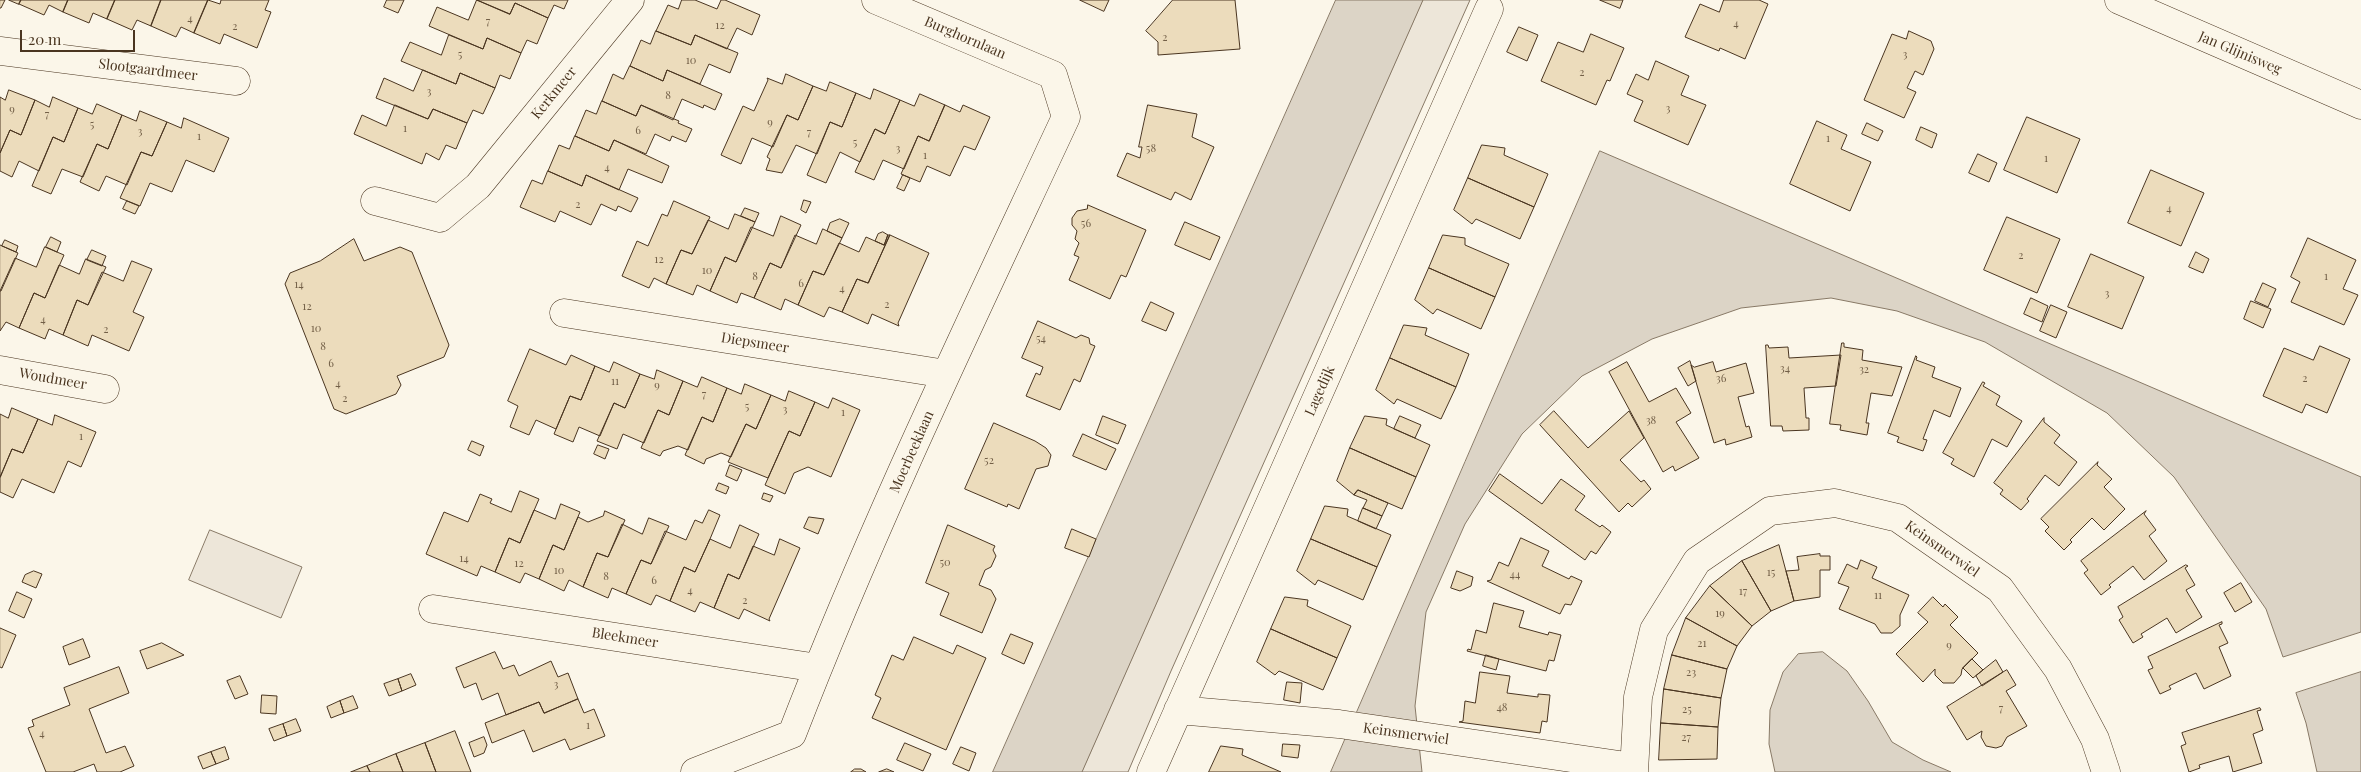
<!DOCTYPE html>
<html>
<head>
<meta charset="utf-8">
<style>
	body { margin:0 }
	#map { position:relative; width:2361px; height:772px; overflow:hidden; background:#fbf6e9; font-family:"Playfair Display",serif }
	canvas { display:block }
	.scale { position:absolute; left:20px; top:30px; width:115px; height:22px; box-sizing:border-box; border:2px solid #4a3520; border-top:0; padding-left:6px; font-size:15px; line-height:18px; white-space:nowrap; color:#4a3520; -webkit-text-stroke:4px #fbf6e9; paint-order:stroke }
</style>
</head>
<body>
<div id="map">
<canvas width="2361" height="772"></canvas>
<div class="scale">20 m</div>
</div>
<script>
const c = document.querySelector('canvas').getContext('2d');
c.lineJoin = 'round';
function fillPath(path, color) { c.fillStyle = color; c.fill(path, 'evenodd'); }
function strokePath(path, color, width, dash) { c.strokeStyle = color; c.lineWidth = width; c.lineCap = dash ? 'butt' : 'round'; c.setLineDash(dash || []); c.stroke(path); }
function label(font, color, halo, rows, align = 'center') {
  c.font = font + ' "Playfair Display",serif'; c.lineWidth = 4; c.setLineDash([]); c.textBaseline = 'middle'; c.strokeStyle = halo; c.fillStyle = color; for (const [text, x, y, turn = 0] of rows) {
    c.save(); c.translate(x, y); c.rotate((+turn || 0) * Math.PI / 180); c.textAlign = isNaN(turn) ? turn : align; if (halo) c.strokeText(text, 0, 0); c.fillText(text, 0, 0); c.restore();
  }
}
const green = new Path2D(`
	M1423,0h47l-299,671 -43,101h-46z
	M210,530l92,37 -21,51 -92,-38z`);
const water = new Path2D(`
	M1336,0h87l-341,772h-89z
	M1600,151l761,326v155l-78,25 -17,-48 -92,-132 -67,-64 -122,-71 -88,-31 -66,-13 -90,10 -89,31 -70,37 -60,58 -57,90 -39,88 -11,94 7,66h-91z
	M1823,652l24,19 21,30 24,41 31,18 28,12h-176l-6,-28 1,-34 13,-38 15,-18z
	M2361,672v100h-44l-11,-49 -10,-30z`);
const building = new Path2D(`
	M0,0h5l-4,8h-1z
	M9,0h12l-2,4z
	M21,0h47l-5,12 -14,-7 -5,10 -25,-11z
	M68,0h47l-8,19 -14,-6 -4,10 -26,-11z
	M115,0h46l-10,26 -14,-6 -5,10 -25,-11z
	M161,0h47l-14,33 -13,-6 -5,10 -25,-11z
	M208,0l12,4 1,-4h48l-4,10 6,2 -14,36 -33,-14 -4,10 -26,-11z
	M387,0h17l-6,13 -14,-6z
	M477,0h91l-4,9 -10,-4 -6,13 -33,-15 -5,11z
	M477,0l33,14 5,-11 33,15 -11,26 -10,-4 -6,13 -34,-15 -4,11 -54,-23 8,-19 31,13z
	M682,0h13l22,9 4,-9h4l35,15 -8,20 -15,-7 -10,21 -32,-14 -4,10 -35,-14 12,-26 10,4z
	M1080,0h29l-5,11z
	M1173,0h62l5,49 -82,6v-13l-12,-11z
	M1600,0h23l-3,8z
	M1724,0h35l9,4 -23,55 -25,-11 -1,3 -34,-14 15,-33 19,8z
	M1519,27l19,8 -11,26 -20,-9z
	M656,31l35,14 4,-10 43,18 -8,20 -21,-9 -9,20 -33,-14 -4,11 -33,-15 11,-26 9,4z
	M1909,31l22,10 3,8 -11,26 -8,-4 -8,17 9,4 -12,26 -40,-18 28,-66 14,5z
	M1591,34l33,14 -14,33 -3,-1 -11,25 -55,-24 17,-39 25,10z
	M449,35l34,14 4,-11 34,15 -11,26 -10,-4 -5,13 -35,-15 -4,11 -55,-23 9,-19 31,13z
	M1656,61l33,15 -8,19 25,10 -18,40 -54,-24 9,-20 -16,-7 9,-20 12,6z
	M630,66l33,15 4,-11 55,24 -7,16 -11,-5 -1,3 -21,-9 -9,21 -32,-15 -5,11 -34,-15 11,-27 10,5z
	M423,70l33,14 4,-11 35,15 -12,26 -10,-4 -6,13 -34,-14 -5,10 -52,-21 8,-20 29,13z
	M786,74l27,12 -15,34 -11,-5 -14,32 -21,-9 -11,26 -20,-9 22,-49 11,5 14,-31 -1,-2 15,6z
	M830,82l26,11 -14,34 -12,-5 -13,32 -21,-9 -14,28 -16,-3 4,-11 -3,-2 20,-42 11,5 15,-34 13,5z
	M874,89l26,11 -15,34 -10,-5 -15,33 -20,-10 -14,31 -19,-8 23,-53 12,5 14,-34 14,6z
	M9,90l26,10 -14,35 -11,-5 -10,23v-56l5,3z
	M920,94l25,11 -16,36 -11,-5 -14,33 -21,-9 -9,20 -19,-8 20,-43 10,5 15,-34 14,6z
	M53,97l25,11 -14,34 -11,-5 -14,34 -20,-10 -7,16 -12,-6v-18l10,-23 11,5 14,-35 14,7z
	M602,101l34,15 5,-11 38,16 -1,2 14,6 -6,13 -14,-6 -2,5 -15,-7 -9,20 -32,-14 -5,11 -34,-15 11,-26 10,4z
	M97,104l25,11 -14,34 -11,-5 -14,33 -21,-8 -11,25 -19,-8 21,-49 11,5 14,-34 14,6z
	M395,105l33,14 5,-10 34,14 -11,26 -10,-4 -7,15 -13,-7 -4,11 -68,-30 8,-19 24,11z
	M945,105l15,7 3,-7 27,12 -15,33 -11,-4 -14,30 -23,-10 -7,16 -19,-8 17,-38 11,5z
	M1148,105l49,9 -5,23 22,10 -23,53 -16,-8 -4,8 -54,-24 10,-23 13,5 2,-11h-3z
	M140,111l27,11 -15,34 -11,-4 -14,33 -21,-9 -7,15 -19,-9 17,-38 11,5 14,-34 14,6z
	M2027,117l53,22 -23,54 -53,-23z
	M184,118l45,20 -15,34 -28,-12 -14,32 -22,-9 -10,23 -20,-8 21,-46 11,4 15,-34 14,6z
	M1817,121l30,14 -6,14 30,13 -21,49 -60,-27z
	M1867,123l16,8 -5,10 -16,-7z
	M1921,127l16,7 -5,14 -16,-8z
	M575,136l34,15 5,-11 55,26 -7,17 -34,-14 -9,21 -33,-15 -4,11 -34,-15 11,-26 10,4z
	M1482,145l23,3 -1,7 44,19 -14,33 -66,-29z
	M1978,154l19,9 -8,19 -20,-9z
	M2151,170l53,23 -23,53 -53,-23z
	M548,171l34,15 4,-11 52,23 -7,14 -13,-6 -2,5 -15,-7 -10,21 -31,-14 -5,11 -35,-15 12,-27 10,4z
	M903,175l7,3 -6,13 -7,-3z
	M1468,178l66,29 -14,32 -44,-20 -4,5 -18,-14z
	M804,200l7,2 -5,11 -5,-3z
	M127,201l12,5 -4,8 -12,-5z
	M674,201l36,16 -18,37 -11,-4 -15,34 -12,-6 -5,10 -27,-12 15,-35 11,5 14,-32 5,2z
	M1088,205l58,25 -20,47 -5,-2 -11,24 -41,-19 10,-23 -5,-2 5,-12 -4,-4 2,-8 -5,-6v-7l5,-7 10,-2z
	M745,208l14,5 -4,9 -14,-6z
	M735,214l20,8 -19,40 -11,-5 -15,34 -13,-6 -4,10 -27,-11 15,-34 11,4 16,-34 20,9z
	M781,216l20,9 -20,43 -11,-5 -16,35 -13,-5 -4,10 -27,-12 15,-34 11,5 15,-35 22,9z
	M2007,217l53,22 -23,54 -53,-23z
	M840,219l9,4 -7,15 -15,-7 3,-8z
	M1185,222l35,15 -10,23 -35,-15z
	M823,229l19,9 -18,37 -11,-4 -15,34 -13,-6 -4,11 -27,-12 16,-35 11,5 14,-33 21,9z
	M883,232l5,3 -4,10 -9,-4 3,-7z
	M888,235h2l-22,48 -11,-4 -15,33 -13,-5 -5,10 -26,-12 15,-34 11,4 15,-32 20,9 7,-15 18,8z
	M890,235l39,18 -31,70 1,3 -27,-12 -4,10 -26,-12 15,-33 11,4z
	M1443,235l22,3v7l44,19 -14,33 -66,-29z
	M51,237l10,5 -4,10 -11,-5z
	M2308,238l48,22 -13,29 15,6 -14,30 -53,-23 9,-20 -9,-5z
	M354,239l10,22 36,-14 12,5 37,93 -5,12 -47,19 4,9 -5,9 -50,20 -12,-5 -49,-125 5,-11 30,-12z
	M5,240l13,6 -2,6 -14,-6z
	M0,245l18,8 -17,38h-1z
	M45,247l19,8 -19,43 -11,-5 -15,35 -13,-6 -6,9v-40l15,-33 21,9z
	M92,250l14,6 -4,10 -15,-6z
	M2196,252l13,7 -6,14 -14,-6z
	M2091,254l53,23 -22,52 -54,-22z
	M86,259l20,8 -18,38 -11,-5 -14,35 -14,-6 -4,10 -26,-11 15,-35 11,5 14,-33 20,9z
	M132,261l20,8 -19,43 11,5 -15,34 -37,-16 -4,11 -25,-11 14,-35 11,5 14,-33 21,9z
	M1429,268l66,29 -14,32 -44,-20 -4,5 -18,-14z
	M2263,283l13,6 -8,18 -13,-6z
	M2031,298l17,8 -6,16 -18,-8z
	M2251,301l20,8 -8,19 -19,-9z
	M1151,302l23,11 -8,18 -24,-10z
	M2051,305l16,7 -11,26 -16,-7z
	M1038,321l38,17 5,-3 8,3 1,6 5,2 -15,36 -6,-3 -14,31 -34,-14 10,-23 4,2 3,-8 -21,-9z
	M1404,325l23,3 -2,7 44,19 -13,33 -66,-29z
	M1842,343h2v4l19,3 -1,10 40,7 -10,29 -21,-3 -5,30h3l-2,12 -27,-5 1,-5 -11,-1z
	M1766,345h2l1,3 19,-1 1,11 52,-3 -5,31 -32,2 2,30h3v12l-26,1 -1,-5h-11z
	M2320,346l30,13 -23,54 -21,-9 -4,9 -39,-17 21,-48 29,12z
	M530,349l36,16 5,-10 24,11 -14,34 -11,-4 -14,33 -20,-9 -7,15 -19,-8 8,-21 -10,-5z
	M1916,356l1,1 -1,3 19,7 -3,10 29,11 -11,29 -16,-7 -11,29 4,1 -4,11 -26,-9 2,-5 -11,-4z
	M1390,358l66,29 -15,32 -44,-20 -3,5 -18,-14z
	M1690,361l6,20 -8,5 -10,-18z
	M614,362l26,12 -15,34 -11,-5 -14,33 -21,-9 -6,15 -19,-8 16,-38 11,4 14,-34 14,6z
	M1627,362l22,40 27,-14 15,25 -15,9 23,36 -24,13 -2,-5 -10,6 -54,-100z
	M1713,362l3,10 30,-9 8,30 -16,4 8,30 3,-1 3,11 -26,8 -1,-6 -11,4 -23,-78 3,2z
	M657,370l26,11 -14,34 -11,-5 -14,33 -21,-9 -6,15 -20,-8 17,-38 11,5 15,-34 14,5z
	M702,377l25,11 -14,34 -11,-5 -14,33 -10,-4 -15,5 -3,5 -19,-8 17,-38 11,5 14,-34 14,6z
	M1983,382l2,1 -2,3 17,10 -4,9 26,16 -15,26 -15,-8 -18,38 -23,-13 3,-5 -11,-6z
	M745,384l26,11 -15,34 -10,-5 -15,33 -10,-4 -15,6 -2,5 -19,-9 17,-38 11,5 14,-34 14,6z
	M789,391l26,11 -15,34 -11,-5 -21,47 -40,-16 18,-38 10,5 15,-34 14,6z
	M833,398l27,12 -29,67 -23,-10 -14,6 -9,21 -20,-9 24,-54 11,5 15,-34 13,6z
	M12,408l26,11 -15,34 -11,-4 -12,28v-63l8,4z
	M1554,411l34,37 41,-37 15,27 -24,22 21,22 3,-2 7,9 -19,18 -4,-4 -9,9 -79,-87z
	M55,415l41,17 -15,35 -13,-6 -14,32 -32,-14 -9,19 -13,-6v-14l12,-29 11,4 15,-34 14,6z
	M1103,416l23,9 -8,19 -22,-9z
	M1365,416l22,3 -1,6 44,20 -14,32 -66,-29z
	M1400,416l21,9 -6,13 -21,-9z
	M2044,418v4l16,13 -6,8 23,19 -18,24 -14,-11 -18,24 2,2 -8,9 -21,-16 3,-4 -9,-7z
	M994,423l41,18 11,7 5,7 -3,11 -12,3 -17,40 -11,-5 -1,3 -42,-18z
	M1083,434l33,15 -10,21 -33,-14z
	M472,441l12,5 -4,10 -12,-6z
	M598,445l11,4 -4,10 -11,-5z
	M1350,448l66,29 -14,32 -44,-19 -4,5 -17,-14z
	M2098,462l-1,3 15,14 -8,8 21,22 -21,21 -12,-12 -22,22 2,2 -8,8 -19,-19 4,-4 -8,-8z
	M730,465l12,5 -5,11 -11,-5z
	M1500,474l42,30 19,-25 24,17 -10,14 25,17 2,-2 9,7 -15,22 -5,-3 -6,9 -96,-69z
	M719,483l10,4 -3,7 -10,-4z
	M1358,490l30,13 -6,13 -19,-8 4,-8 -13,-5z
	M520,491l19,8 -19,44 -11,-5 -14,34 -14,-6 -4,10 -51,-22 18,-42 24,10 12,-28 12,5 -2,4 21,9z
	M764,493l9,3 -3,6 -8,-3z
	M561,504l19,8 -16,38 -11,-5 -14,34 -14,-6 -5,10 -25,-11 14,-34 11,5 14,-33 21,9z
	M1325,506l23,3 -1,7 44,19 -14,32 -66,-28z
	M1363,508l19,8 -6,13 -18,-8z
	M709,510l11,5 -10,24 -15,33 -11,-5 -14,34 -14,-6 -5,10 -25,-11 15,-34 10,4 14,-33 21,9 9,-20 7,3z
	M605,511l20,9 -17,37 -11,-4 -14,34 -14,-7 -5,11 -25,-12 14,-34 11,5 14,-33 10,5 15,-6z
	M2146,511l-2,3 12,16 -7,6 18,25 -23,19 -11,-14 -24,19 2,2 -10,8 -17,-22 4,-3 -7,-9z
	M809,517l15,2 -6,15 -14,-6z
	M649,518l20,8 -18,38 -10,-4 -15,34 -14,-6 -4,10 -25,-11 14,-34 11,4 14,-33 20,10z
	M740,525l19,9 -20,45 -11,-5 -14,34 -14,-6 -5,10 -25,-11 14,-34 11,5 15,-33 20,9z
	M948,525l47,21 -2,4 3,6 -5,11 -6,3 -6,15 12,5 5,9 -14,34 -42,-18 9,-22 -23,-10z
	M1072,529l24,10 -7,18 -24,-9z
	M1521,538l28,13 -7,15 27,13 2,-3 11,5 -11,24 -6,-1 -5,10 -73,-33 4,-1 8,-18 9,4z
	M780,539l20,9 -31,71 1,2 -26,-12 -5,10 -25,-11 14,-34 11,5 14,-33 21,9z
	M1311,539l66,28 -14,33 -45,-20 -3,5 -18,-14z
	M1779,545l15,56 -23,10 -29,-50z
	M1820,554v2h10v14h-10v27l-26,4 -8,-30 13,-1 -2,-13z
	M1861,560l16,7 -5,11 37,17 -9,20v11l-8,7h-11l-6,-9 -36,-15 10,-22 -11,-4 9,-19 10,5z
	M1742,561l29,50 -19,15 -42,-40z
	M2186,565l2,1 -3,2 10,17 -9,5 16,27 -26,16 -9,-15 -26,16 2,3 -10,6 -14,-23 4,-3 -5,-10z
	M34,571l8,3 -6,14 -14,-6 3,-7z
	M1457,571l16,6 -2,9 -11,5 -9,-3z
	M2241,583l11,19 -17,10 -11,-19z
	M1710,586l42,40 -15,20 -51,-28z
	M17,592l15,7 -8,19 -15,-7z
	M1285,597l23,3 -1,6 44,20 -14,32 -66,-29z
	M1933,597l10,10 2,-3 13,13 -8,8 28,28 -16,16 -1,6 -7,8h-11l-8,-8v-6l-12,13 -27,-28 32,-32 -10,-9z
	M1494,603l30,8 -5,16 29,8 1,-3 12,3 -7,26 -5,-1 -3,11 -79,-20 1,-2 3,1 5,-20 10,3z
	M1686,618l51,28 -10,23 -55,-14z
	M2222,622v2l-3,1 9,18 -9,4 12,29 -27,13 -8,-16 -27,13 2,3 -11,5 -12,-24 5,-2 -5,-11z
	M0,628l16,7 -14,33 -2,-1z
	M1271,629l66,29 -14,32 -44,-19 -4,4 -18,-13z
	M1011,634l22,9 -9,21 -22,-10z
	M914,637l39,17 4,-9 29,13 -40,92 -74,-32 9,-20 -6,-3 17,-40 11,5z
	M83,639l7,18 -21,8 -6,-18z
	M162,643l22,12 -37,14 -7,-18z
	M495,652l8,17 11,-4 5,11 32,-15 7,16 10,-4 10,26 -34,14 -5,-11 -33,13 -8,-22 -16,7 -6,-17 -12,5 -8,-20z
	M1486,655l13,4 -3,11 -13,-4z
	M1672,655l55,14 -6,29 -57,-9z
	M1972,659l11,11 -10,8 -10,-10z
	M1996,660l7,12 -21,14 -6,-10z
	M119,667l10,26 -40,16 17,44 19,-7 9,20 -14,6h-23l-3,-8 -21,8h-27l-18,-44 6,-2 -2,-6 38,-15 -6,-17z
	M2007,670l9,15 -10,6 21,35 -20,11 -5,9 -6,2 -10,-2 -5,-9 1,-6 -15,9 -20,-33z
	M1480,672l30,4 -3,17 31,4v-3l12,1 -3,27 -5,-1 -2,12 -81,-11 4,-1 2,-20 10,2z
	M411,674l5,11 -14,6 -4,-12z
	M240,676l8,18 -13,5 -8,-18z
	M398,679l4,12 -13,5 -5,-12z
	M1287,682l15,1 -2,20 -16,-3z
	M1664,689l57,9 -3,29 -57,-4z
	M262,695l15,1 -1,18 -15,-1z
	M353,696l5,12 -14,5 -4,-12z
	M578,699l6,14 10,-4 11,27 -35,14 -5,-11 -32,13 -9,-22 -32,13 -7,-20 54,-21 5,11z
	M340,701l4,12 -13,5 -4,-11z
	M2260,708l1,2 -4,1 6,19 -10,4 9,29 -29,9 -4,-16 -30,9 1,3 -11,4 -8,-26 5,-2 -4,-11z
	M296,719l5,12 -14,5 -4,-12z
	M1661,723l57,4 -1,32 -58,1z
	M283,724l4,12 -13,5 -5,-12z
	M455,731l16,41h-35l-11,-29z
	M484,737l3,8 -3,8 -10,4 -5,-14z
	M425,743l11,29h-33l-7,-18z
	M905,743l26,11 -8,17 -26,-11z
	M1283,744l17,1 -2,13 -16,-2z
	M1221,746l22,3 -1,6 39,17h-72z
	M225,747l4,12 -13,5 -5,-12z
	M961,747l15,6 -7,18 -16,-7z
	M211,752l5,12 -13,5 -5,-12z
	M396,754l7,18h-33l-3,-6z
	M367,766l3,6h-19z
	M855,769h6l5,3h-15z
	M887,769l7,3h-15z`);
const minor = new Path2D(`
	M0,51l236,30
	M375,201l65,17 38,-32 152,-186
	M564,313l382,61
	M0,370l105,19
	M433,609l385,59
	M1178,710l161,14 294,43
	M695,772l97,-38c81,-210 179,-413 274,-617l-13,-42 -177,-75
	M1151,772l338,-763
	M1634,772l4,-75 16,-67 43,-69 73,-50 65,-8 63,15 102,71 58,80 37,70 11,33`);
const tertiary = new Path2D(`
	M2119,0l242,105`);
const numberNames = [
	["4",190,19],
	["7",488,22],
	["4",1736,24],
	["12",720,26],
	["2",235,27],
	["2",1165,38],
	["5",460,55],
	["3",1905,55],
	["10",691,61],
	["2",1582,73],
	["3",429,92],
	["8",668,96],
	["3",1668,109],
	["9",12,110],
	["7",47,115],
	["9",770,123],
	["5",92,125],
	["1",405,129],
	["6",638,131],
	["3",140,132],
	["7",809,133],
	["1",199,137],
	["1",1828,139],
	["5",855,143],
	["3",898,149],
	["58",1151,149],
	["1",925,156],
	["1",2046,159],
	["4",607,168],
	["2",578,205],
	["4",2169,209],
	["56",1086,224],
	["2",2021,256],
	["12",659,260],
	["10",707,271],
	["8",755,277],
	["1",2326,277],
	["6",801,284],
	["14",299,285],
	["4",842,289],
	["3",2107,294],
	["2",887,305],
	["12",307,307],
	["4",43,320],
	["10",316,329],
	["2",106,330],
	["54",1041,339],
	["8",323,347],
	["6",331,364],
	["34",1785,369],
	["32",1864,370],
	["36",1721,379],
	["2",2305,379],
	["11",615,382],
	["4",338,384],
	["9",657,386],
	["7",704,395],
	["2",345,399],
	["5",747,407],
	["3",785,410],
	["1",843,413],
	["38",1651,421],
	["1",81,437],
	["52",989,461],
	["14",464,559],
	["50",945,563],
	["12",519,564],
	["10",559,571],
	["15",1771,573],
	["44",1515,575],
	["8",606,577],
	["6",654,581],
	["4",690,591],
	["17",1743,592],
	["11",1878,596],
	["2",745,601],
	["19",1720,614],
	["21",1702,644],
	["9",1949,646],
	["23",1691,673],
	["3",556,685],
	["48",1502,708],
	["7",2001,709],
	["25",1687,710],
	["1",588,726],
	["4",42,734],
	["27",1686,738]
];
const streetNames = [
	["Burghornlaan",965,38,23],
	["Jan Glijnisweg",2240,53,23],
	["Slootgaardmeer",148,70,7],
	["Kerkmeer",554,93,-51],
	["Diepsmeer",755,343,9],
	["Woudmeer",53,379,10],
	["Lagedijk",1320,391,-66],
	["Moerbeeklaan",912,452,-66],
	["Keinsmerwiel",1942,549,35],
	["Bleekmeer",625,638,9],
	["Keinsmerwiel",1406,734,8]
];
fillPath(green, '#ede6d9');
strokePath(green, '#887966', 1);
fillPath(water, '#dcd4c6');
strokePath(water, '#887966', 1);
fillPath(building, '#ecdcbc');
strokePath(building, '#4a3520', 1);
strokePath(minor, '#4a3520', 29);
strokePath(tertiary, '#4a3520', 29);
strokePath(minor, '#fbf6e9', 28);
strokePath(tertiary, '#fbf6e9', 28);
label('11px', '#725f47', null, numberNames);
label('14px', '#4a3520', '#fbf6e9', streetNames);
</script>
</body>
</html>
